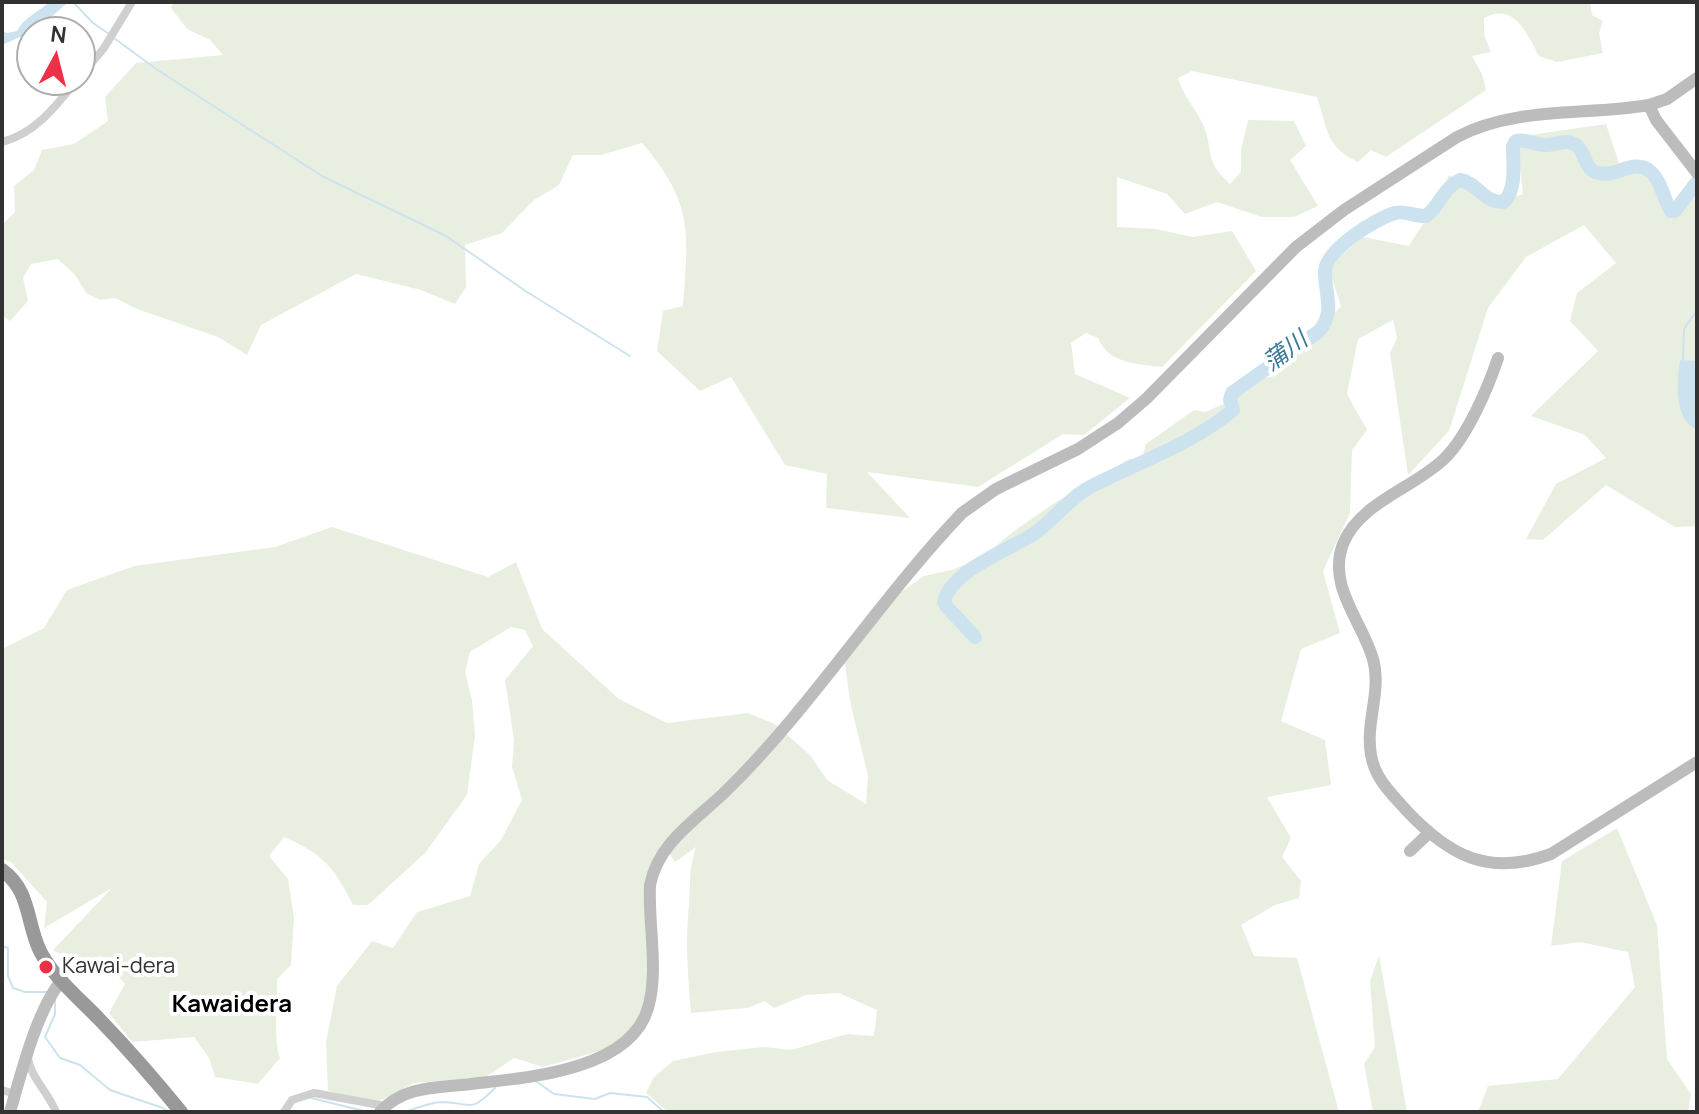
<!DOCTYPE html>
<html>
<head>
<meta charset="utf-8">
<style>
	body { margin:0 }
	#map { position:relative; width:1699px; height:1114px; overflow:hidden; background:#fff; font-family:Manrope,sans-serif }
	canvas { display:block }
	.frame { position:absolute; inset:0; border:4px solid #323232; pointer-events:none }
	.north { position:absolute; left:16px; top:16px; width:80px; height:80px; box-sizing:border-box; background:#fff; border:2px solid #adadad; border-radius:50%; rotate:7deg; font-size:22px; font-weight:700; line-height:32px; text-align:center; color:#323232 }
	.north::after { content:''; display:block; margin:auto; width:28px; height:36px; background:#ec3047; clip-path:polygon(50% 0,100% 100%,50% 72%,0 100%) }
</style>
</head>
<body>
<div id="map">
<canvas width="1699" height="1114"></canvas>
<div class="frame"></div>
<div class="north">N</div>
</div>
<script>
const c = document.querySelector('canvas').getContext('2d');
c.lineJoin = 'round';
function fillPath(path, color) { c.fillStyle = color; c.fill(path, 'evenodd'); }
function strokePath(path, color, width, dash) { c.strokeStyle = color; c.lineWidth = width; c.lineCap = dash ? 'butt' : 'round'; c.setLineDash(dash || []); c.stroke(path); }
function label(font, color, halo, rows, align = 'center') {
  c.font = font + ' Manrope,"Noto Sans JP",sans-serif'; c.lineWidth = 8; c.setLineDash([]); c.textBaseline = 'middle'; c.strokeStyle = halo; c.fillStyle = color; for (const [text, x, y, turn = 0] of rows) {
    c.save(); c.translate(x, y); c.rotate((+turn || 0) * Math.PI / 180); c.textAlign = isNaN(turn) ? turn : align; if (halo) c.strokeText(text, 0, 0); c.fillText(text, 0, 0); c.restore();
  }
}
const green = new Path2D(`
	M173,2h1417l2,13 11,6 -4,12 4,20 -46,9 -18,-6c-11,-21 -25,-55 -55,-38v17l7,17 -19,4 10,18 4,16 -100,67 -15,-7 -13,12c-33,-16 -30,-32 -41,-65l-125,-26 -14,7c5,17 16,29 24,44 13,28 0,37 28,62l11,-12v-22l7,-30 46,1 12,25 -16,14 28,46 -24,11h-32l-45,-15 -32,12 -18,-20 -50,-17v50l39,2 37,8 39,-6 24,40 -94,96c-24,-3 -54,-3 -64,-29l-12,-5 -15,10 4,31 55,24 -46,37 -21,-1 -85,53 -111,-15 43,46 -84,-10 1,-34 -42,-9 -54,-88 -31,14 -43,-40 6,-40 20,-5c6,-73 10,-104 -41,-163l-41,12h-28l-14,30 -25,15 -32,33 -37,12 1,42 -11,17 -34,-14 -65,-16 -95,51 -14,30 -29,-18 -81,-28 -22,-11 -15,2 -14,-7 -10,-17 -18,-17 -27,5 -8,14 5,23 -18,20 -8,-6v-90l13,-13 -1,-26 20,-16 8,-20 32,-6 34,-23 -3,-24 31,-34 87,-8 -13,-15 -23,-11 -16,-21z
	M1606,124l13,39 26,4 29,40 23,-10v329l-22,1 -69,-42 -63,55 -17,-1 30,-55 50,-26 -21,-23 -54,-19 67,-65 -28,-30 7,-28 39,-30 -32,-38 -58,32 -38,51 -39,123 -41,44 -18,-122 7,-15 -4,-18 -35,19 -11,55 20,36 -15,20 -2,63 -27,58 17,62 -39,16 -20,72 44,19 6,45 -64,12 24,41 -9,19 19,24 -2,17 -24,7 -34,20 13,31 43,2 42,154h-671l-22,-19 8,-16 19,-16 43,-9 48,-5 27,3 56,-16 27,2 3,-26 -38,-17 -33,2 -32,13 -9,-7 -18,7 -56,5c-3,-38 -6,-70 -2,-109 2,-24 -1,-32 7,-57l-21,15 -12,-18 -13,24 -1,113 -5,28 -12,21 -29,20 -60,17 -29,-9 -28,19 -72,6 -36,19 -50,-11 -2,-49 11,-56 35,-45 21,7 24,-36 53,-16 9,-32 22,-24 21,-40 -10,-33 2,-27 -9,-60 28,-34 -8,-16 -14,-3 -41,25 -5,20 7,28 3,35 -8,60 -42,58 -57,52h-15c-19,-38 -30,-51 -69,-68l-15,19 19,23 6,39 -3,47 -14,14c1,23 -4,59 3,79l-22,26 -43,-7 -6,-19 -15,-21 -62,5 -23,-29 16,-29 -24,-28 -25,8 -23,-14 59,-62 -68,40 3,-26 -36,-40 -9,-3v-210l42,-21 23,-38 67,-24 141,-19 57,-20 156,50 28,-15 26,67 77,70 48,24 81,-10 27,11 36,32 16,24 39,24 2,-28 -18,-75 -7,-52 44,-47 37,-26 31,-7 30,-14 29,-24 42,-29 73,-43 13,-1 4,-14 48,-34 11,2 32,-14 1,-15 37,-7 10,-22 39,-28 17,-20 -13,-40 35,-29 46,9 28,-44 12,-27 39,31 35,-12 -6,-57z
	M1617,828l40,97 10,134 24,35 -3,18h-210l10,-26 70,-7 77,-92 -7,-35 -48,-10 -29,4 11,-85z
	M1379,955l28,157h-34l-9,-48 11,-17 -5,-66z`);
const water = new Path2D(`
	M49,2h19l-30,27 -36,16v-14l5,2 10,-2c7,-14 21,-18 32,-29z
	M1680,360l17,1v69c-24,-12 -20,-47 -17,-70z`);
const stream = new Path2D(`
	M73,2l20,21 16,11
	M114,38l42,31 166,107 124,60 81,56 103,64
	M1683,360l1,-31 13,-19
	M2,946l6,2v28l5,12 12,4h22
	M55,999v15l-10,23 15,21 20,7 30,25 53,18 6,4
	M537,1082l17,12 8,1 33,4 15,-6 37,4 17,15
	M311,1098l57,14
	M405,1112c11,-4 26,-10 38,-10 30,1 26,12 52,-14`);
const river = new Path2D(`
	M975,637l-28,-30 -3,-5c7,-32 66,-52 91,-69 20,-14 35,-36 57,-47 45,-23 102,-43 141,-76l-3,-10 2,-7 86,-61c18,-19 7,-36 7,-60 0,-22 50,-53 70,-59 11,-3 20,4 31,3 14,-10 17,-28 34,-36 18,3 23,23 44,22 13,-14 9,-38 9,-56l3,-5c12,-3 19,5 30,4 11,0 20,-7 30,0 10,7 8,25 22,28 18,5 37,-16 53,-1 11,10 12,27 20,39h4l22,-29`);
const street = new Path2D(`
	M80,77l24,-29 28,-46
	M2,142c33,-8 55,-37 75,-62
	M28,1057c2,20 20,35 28,55
	M2,1090l13,4
	M284,1112l8,-12 22,-7 71,13`);
const secondary = new Path2D(`
	M1649,105l7,15 41,53
	M1498,358c-10,30 -31,79 -54,101 -30,29 -85,44 -101,85 -16,42 19,77 30,115 9,32 -8,64 -2,96 4,24 20,38 35,55 43,46 83,67 145,44l146,-92
	M1410,851l19,-18
	M10,1112c11,-38 27,-103 52,-132
	M380,1112c24,-27 58,-24 91,-28 54,-6 159,-13 177,-76 11,-36 0,-85 2,-123 8,-42 46,-65 75,-93 87,-85 153,-191 237,-279l34,-24 82,-40 40,-26 28,-24 150,-152 48,-37 113,-73c60,-31 127,-21 192,-32l18,-6 30,-21`);
const highway = new Path2D(`
	M2,870c29,21 24,52 38,81 13,26 40,48 60,69 29,30 55,60 81,92`);
const markers = [
	[46,967,8,"#ec3047"]
];
const poiNames = [
	["Kawai-dera",62,967]
];
const waterNames = [
	["蒲川",1286,352,-37]
];
const neighbourhoodNames = [
	["Kawaidera",232,1005]
];
fillPath(green, '#e9efe0');
fillPath(water, '#cce3ef');
strokePath(stream, '#cce3ef', 2);
strokePath(river, '#cce3ef', 14);
strokePath(street, '#cfcfcf', 8);
strokePath(secondary, '#bcbcbc', 12);
strokePath(highway, '#999', 14);
for (const [x, y, r, color] of markers) { const dot = new Path2D(); dot.arc(x, y, r, 0, 2 * Math.PI); c.fillStyle = color; c.fill(dot); strokePath(dot, '#fff', 3); }
label('22px', '#323232', '#fff', poiNames, 'left');
label('italic 24px', '#3b7999', '#fff', waterNames);
label('bold 24px', '#000', '#fff', neighbourhoodNames);
</script>
</body>
</html>
